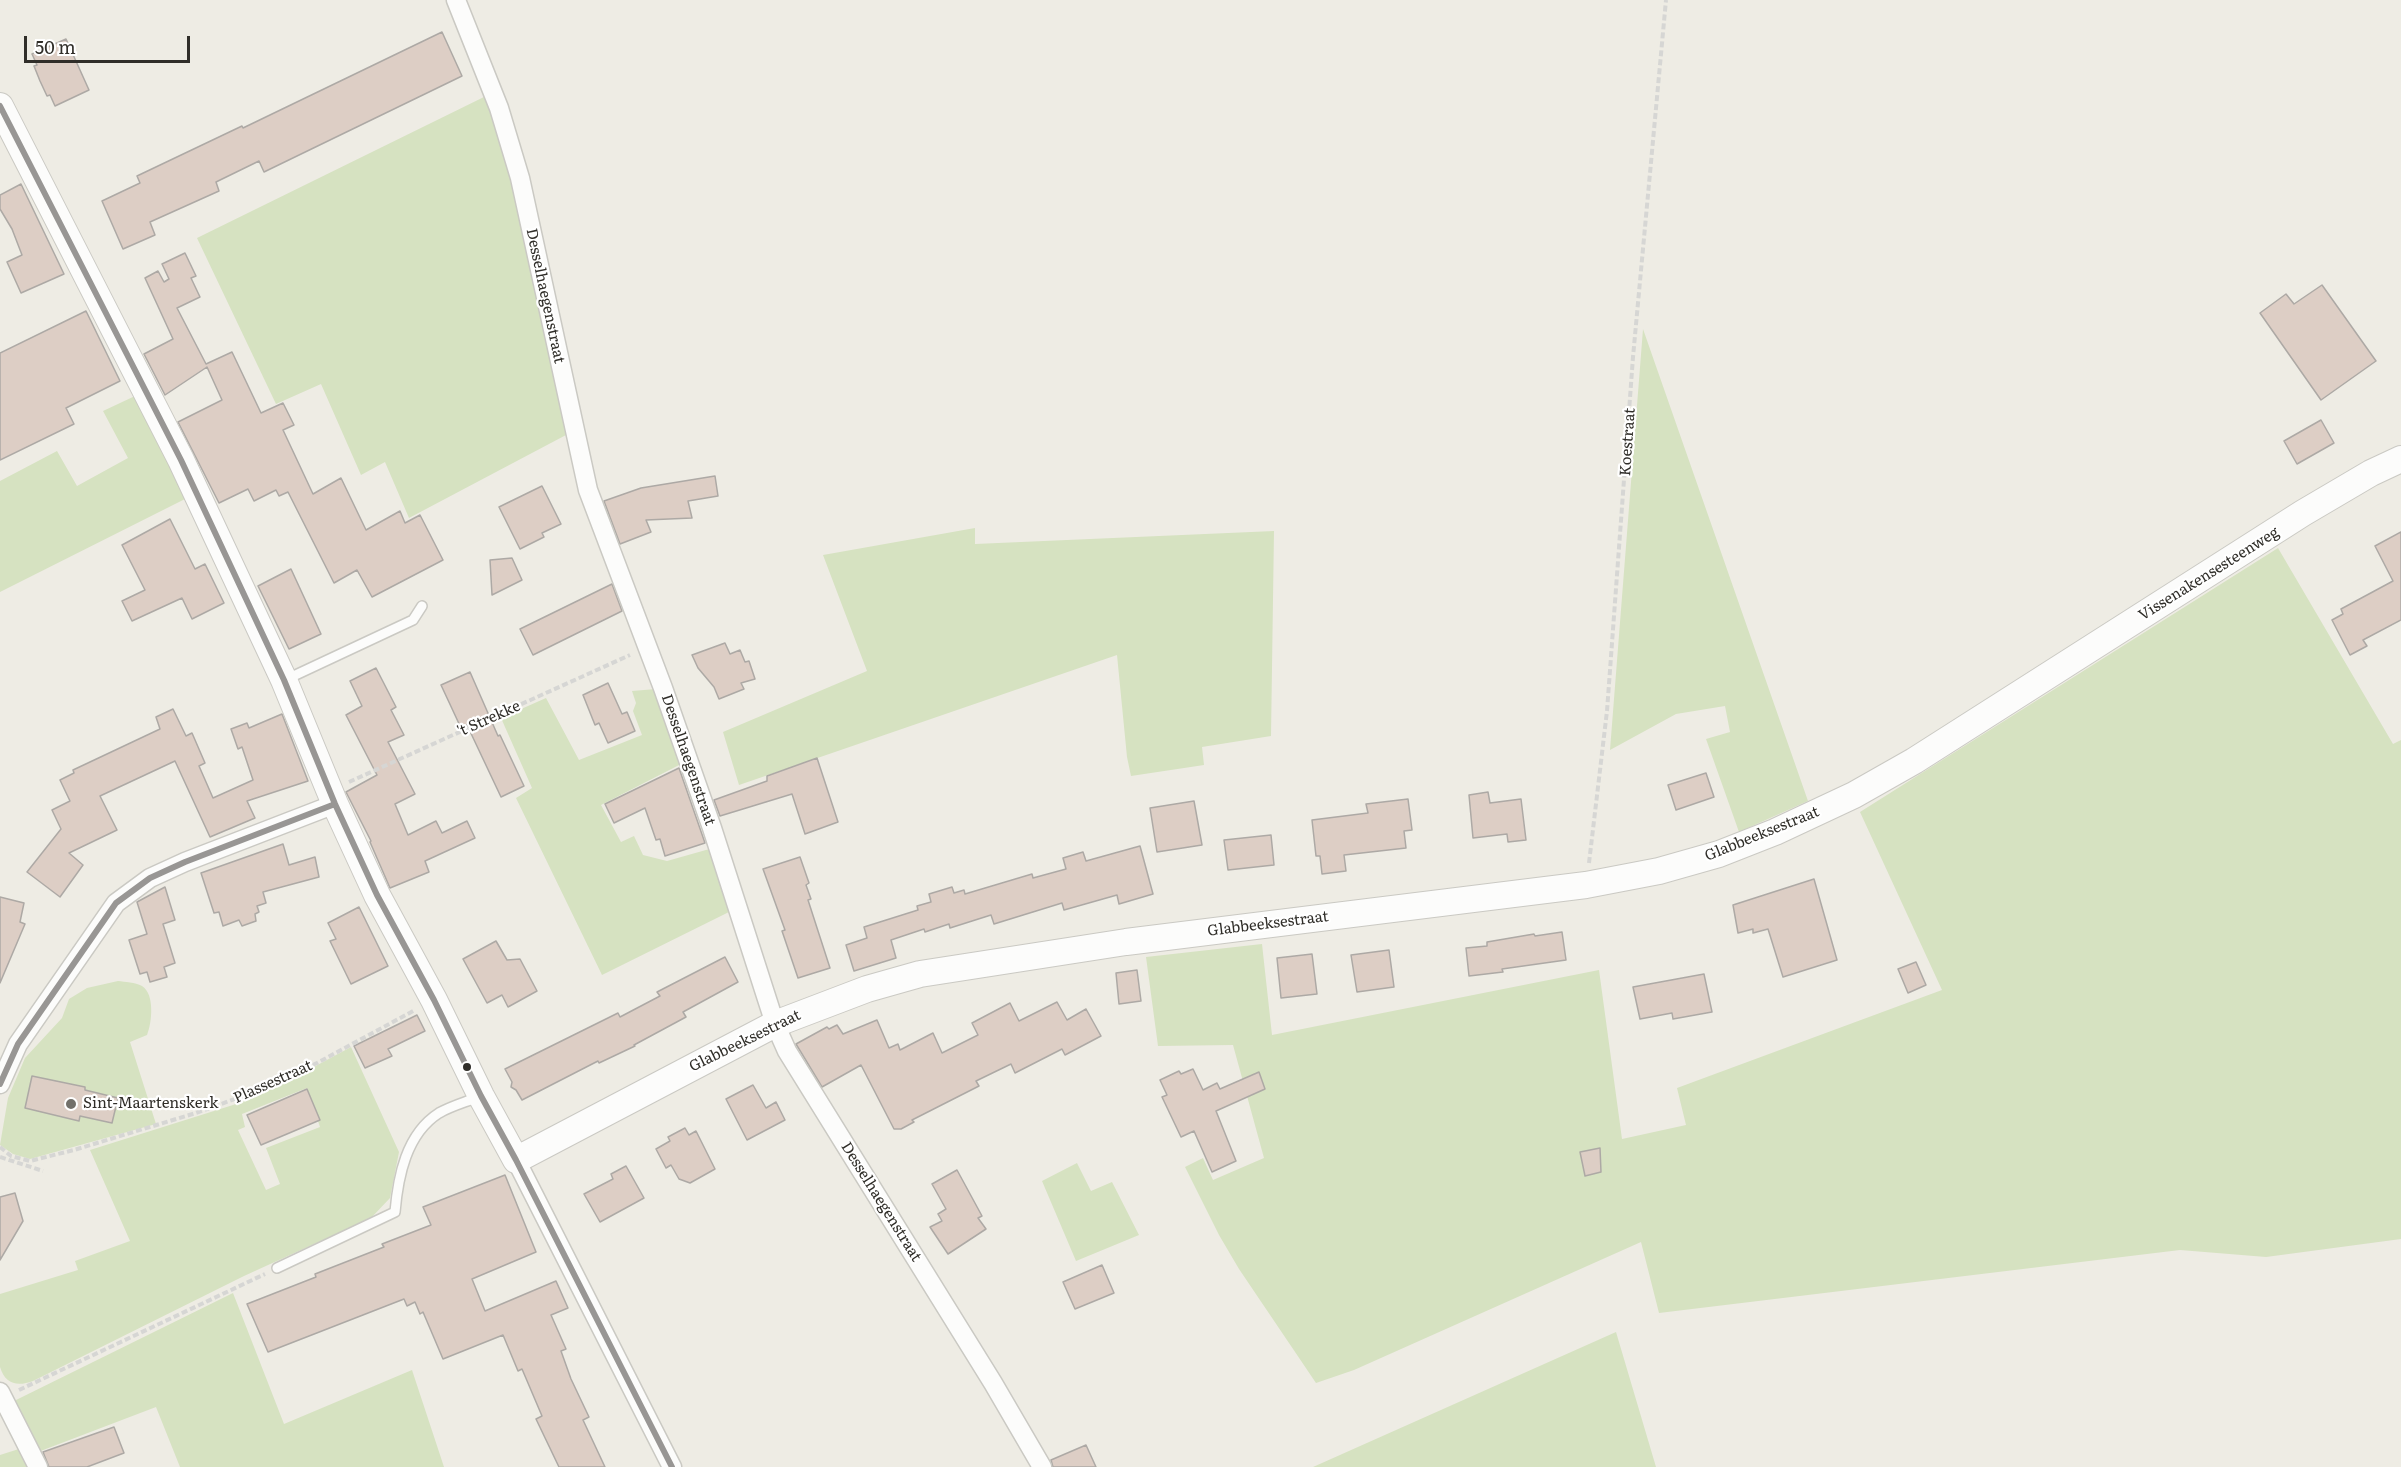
<!DOCTYPE html>
<html>
<head>
<meta charset="utf-8">
<style>
	body { margin:0 }
	#map { position:relative; width:2401px; height:1467px; overflow:hidden; background:#eeece4; font-family:Literata,serif }
	canvas { display:block }
	.scale { position:absolute; left:24px; top:36px; width:166px; height:27px; box-sizing:border-box; border:3px solid #302e29; border-top:0; padding-left:8px; font-size:18px; line-height:21px; white-space:nowrap; color:#302e29; -webkit-text-stroke:4px #fff; paint-order:stroke }
</style>
</head>
<body>
<div id="map">
<canvas width="2401" height="1467"></canvas>
<div class="scale">50 m</div>
</div>
<script>
const c = document.querySelector('canvas').getContext('2d');
c.lineJoin = 'round';
function fillPath(path, color) { c.fillStyle = color; c.fill(path, 'evenodd'); }
function strokePath(path, color, width, dash) { c.strokeStyle = color; c.lineWidth = width; c.lineCap = dash ? 'butt' : 'round'; c.setLineDash(dash || []); c.stroke(path); }
function label(font, color, halo, rows, align = 'center') {
  c.font = font + ' Literata,serif'; c.lineWidth = 4.5; c.setLineDash([]); c.textBaseline = 'middle'; c.strokeStyle = halo; c.fillStyle = color; for (const [text, x, y, turn = 0] of rows) {
    c.save(); c.translate(x, y); c.rotate((+turn || 0) * Math.PI / 180); c.textAlign = isNaN(turn) ? turn : align; if (halo) c.strokeText(text, 0, 0); c.fillText(text, 0, 0); c.restore();
  }
}
const green = new Path2D(`
	M488,95l23,67 55,273 -157,83 -24,-56 -24,13 -40,-91 -45,20 -79,-166z
	M1643,329l165,472 -69,31 -33,-93 24,-7 -5,-26 -49,8 -66,36z
	M135,396l52,102 -187,94v-111l57,-30 20,35 51,-28 -25,-47z
	M975,528v16l299,-13 -3,205 -69,11 2,18 -73,11 -4,-19 -10,-102 -378,130 -16,-53 144,-61 -44,-116z
	M2278,548l115,196 8,-4v499l-135,18 -86,-7 -521,63 -18,-71 -287,128 -38,13 -77,-114 -20,-34 -34,-68 18,-9 10,22 51,-22 -31,-113 -75,1 -12,-89 116,-13 10,91 327,-65 23,169 64,-14 -9,-37 265,-98 -82,-178z
	M656,689l29,73 -84,43 20,37 13,-6 9,19 24,6 46,-13 20,62 -131,65 -86,-177 16,-10 -31,-70 45,-20 33,62 63,-25 -9,-24 3,-8 -4,-12z
	M118,981c7,1 17,1 24,5 13,8 10,37 5,49l-17,7 26,82 -126,35 -17,-5 -13,-9 8,-47 17,-40 37,-40 7,-19 18,-11z
	M351,1047l48,105 -9,46 -19,20 -127,58 -211,105c-16,6 -28,3 -33,-14v-73l78,-24 -3,-9 55,-20 -40,-91 143,-45 49,-21zM307,1088l13,39 -54,21 14,36 -14,6 -28,-60 7,-3 -3,-13z
	M1077,1163l14,28 21,-9 27,53 -63,26 -34,-80z
	M233,1293l51,131 128,-54 32,97h-264l-24,-60 -118,45 -24,-51z
	M1616,1332l40,135h-343z
	M22,1448l8,19h-30v-12z`);
const building = new Path2D(`
	M442,32l20,44 -198,96 -5,-11 -43,21 3,9 -69,31 5,13 -32,14 -21,-48 38,-18 -3,-7 105,-50 1,2z
	M66,39l23,51 -34,16 -5,-11 -3,1 -7,-15 -6,-15 3,-1 -5,-11z
	M21,184l43,90 -43,19 -14,-31 15,-7 -10,-26 -12,-20v-14z
	M185,253l11,23 -5,2 9,19 -23,11 29,56 26,-12 29,61 22,-10 11,22 -11,5 30,64 28,-16 25,52 34,-19 5,12 15,-8 23,45 -71,37 -15,-27 -23,13 -46,-91 -9,4 -3,-6 -22,11 -6,-12 -29,14 -41,-81 44,-22 -15,-33 -42,28 -21,-41 29,-15 -28,-61 13,-7 6,11 5,-3 -7,-15z
	M2322,285l54,76 -55,39 -61,-87 26,-19 8,10z
	M86,311l34,70 -54,27 8,16 -74,36v-107z
	M2321,420l13,23 -37,21 -13,-23z
	M715,476l3,20 -30,5 4,17 -46,2 5,12 -31,12 -16,-43 37,-13z
	M542,486l19,38 -19,9 2,4 -24,12 -21,-42z
	M170,519l25,50 10,-5 19,39 -32,16 -10,-21 -50,23 -10,-20 23,-11 -23,-45z
	M2401,532v88l-38,20 4,6 -17,9 -18,-35 11,-6 -2,-5 52,-28 -18,-35z
	M512,558l10,22 -30,15 -2,-35z
	M291,569l30,65 -32,15 -31,-63z
	M612,584l10,27 -89,44 -13,-26z
	M725,643l5,11 10,-4 5,12 4,-1 6,18 -14,4 3,6 -25,10 -5,-12 -16,-19 -6,-13z
	M376,668l20,39 -5,3 13,25 -16,7 27,52 -20,10 13,31 28,-14 6,12 25,-12 8,17 -50,23 4,11 -39,16 -20,-46 1,-1 -25,-49 31,-17 -31,-60 16,-9 -12,-25z
	M470,672l28,64 2,-1 24,51 -23,11 -34,-72 -6,3 -20,-43z
	M608,683l14,31 5,-2 8,19 -27,12 -9,-20 -4,2 -12,-30z
	M173,709l13,27 6,-3 13,30 -6,3 14,32 40,-18 -11,-33 -4,2 -7,-20 16,-6 2,5 33,-14 26,67 -61,20 8,17 -45,19 -35,-76 -75,35 17,34 -48,23 14,12 -23,32 -33,-25 34,-43 -9,-19 18,-9 -10,-21 14,-7 -1,-3 87,-41 -4,-12z
	M817,758l21,64 -33,12 -13,-40 -72,22 -6,-16 53,-19v-5z
	M679,768l26,75 -40,13 -5,-17 -4,1 -11,-32 -31,15 -9,-19z
	M1706,773l8,24 -38,13 -8,-25z
	M1488,792l2,11 31,-4 5,41 -18,2 -1,-8 -34,4 -4,-43z
	M1408,799l4,31 -8,1 2,17 -62,7 2,16 -24,3 -2,-18h-4l-4,-36 56,-7 -2,-9z
	M1194,801l8,44 -45,7 -7,-44z
	M1271,835l3,30 -46,5 -4,-30z
	M283,844l6,21 26,-8 4,20 -56,15 3,11 -9,3 2,6 -4,2 1,7 -14,5 -3,-6 -16,6 -4,-14 -5,1 -13,-40z
	M1140,846l13,48 -34,10 -2,-9 -53,15 -2,-7 -68,21 -3,-9 -41,13 -1,-4 -24,8 -1,-3 -33,11 5,18 -42,13 -8,-26 21,-7 -3,-11 54,-17 -1,-4 14,-4 -2,-8 23,-7 2,6 10,-3 1,4 67,-20 1,4 33,-9 -3,-11 20,-6 3,9z
	M800,857l9,26 -3,2 5,14 -3,1 22,68 -32,10 -16,-47 3,-1 -22,-61z
	M1814,879l23,81 -54,17 -15,-48 -15,4v-4l-15,4 -5,-28z
	M165,887l10,33 -12,4 12,39 -11,4 3,10 -17,5 -3,-10 -7,2 -11,-34 18,-6 -10,-32z
	M0,897l24,6 -4,19 5,2 -25,59z
	M359,907l29,59 -37,18 -21,-43 6,-2 -8,-16z
	M1562,932l4,28 -64,9 1,3 -34,4 -3,-28 21,-2v-4l47,-8 1,2z
	M496,941l11,19 13,-1 17,32 -29,16 -6,-12 -15,8 -24,-44z
	M1389,950l5,37 -37,5 -6,-37z
	M1312,954l5,40 -36,4 -4,-40z
	M725,957l13,25 -55,30 3,5 -52,28 1,1 -36,17 -1,-2 -76,39 -6,-10 -5,-3 1,-5 -7,-13 113,-56 2,4 40,-21 -3,-4z
	M1916,962l10,23 -18,8 -10,-24z
	M1137,970l4,31 -22,3 -3,-31z
	M1704,974l8,38 -39,7 -1,-6 -32,6 -7,-32z
	M1057,1002l10,18 19,-11 15,27 -36,19 -3,-6 -47,24 -4,-9 -35,17 3,5 -67,34 2,2 -13,7h-7l-33,-64 -39,22 -26,-43 31,-17 2,2 8,-4 6,9 34,-14 12,28 9,-4 2,6 33,-17 9,20 36,-18 -6,-12 38,-20 9,18z
	M417,1015l8,16 -37,18 4,7 -27,12 -11,-22z
	M1193,1069l10,21 14,-7 3,6 39,-17 6,17 -49,22 20,50 -24,11 -18,-41 -13,6 -19,-40 5,-2 -7,-15 19,-9 2,3z
	M32,1076l53,11v3l33,8 -6,25 -32,-7 -1,5 -54,-13z
	M753,1085l13,23 10,-6 9,18 -38,20 -21,-41z
	M307,1089l13,31 -59,25 -14,-30z
	M685,1128l4,7 7,-4 19,38 -25,14 -11,-4 -8,-14 -5,3 -10,-19 14,-8 -2,-4z
	M1600,1148l1,24 -16,4 -5,-24z
	M626,1166l18,32 -44,24 -16,-28 29,-15 -2,-5z
	M957,1170l25,46 -4,2 8,11 -38,25 -18,-27 12,-6 -4,-7 8,-5 -14,-25z
	M505,1175l31,77 -64,27 13,32 71,-30 12,27 -17,7 15,34 -5,2 10,28 18,38 -6,3 22,47h-46l-23,-48 6,-3 -20,-47 -4,2 -15,-36 -60,24 -20,-47 -3,2 -5,-12 -8,4 -3,-7 -136,53 -21,-48 69,-27 -1,-3 69,-27 -2,-3 49,-19 -8,-18z
	M15,1193l8,28 -23,39v-63z
	M1102,1265l12,28 -39,16 -12,-27z
	M114,1427l10,26 -37,14h-38l-6,-15z
	M1086,1445l10,22h-43l-2,-7z`);
const path = new Path2D(`
	M349,782l281,-127
	M1589,863l18,-152 26,-354 33,-357
	M0,1147l11,9 19,5 44,-11 122,-37 64,-23 57,-27 98,-53
	M0,1157l43,14
	M19,1390l246,-116`);
const lane = new Path2D(`
	M287,679l126,-59 9,-14
	M277,1268l118,-56c3,-35 11,-78 44,-99 12,-7 27,-11 39,-16`);
const street = new Path2D(`
	M456,0l43,108 21,70 68,312 75,198 49,140 63,196 12,27 206,332 49,84
	M0,1084l18,-40 98,-141 34,-25 35,-16 150,-58
	M516,1160l156,307
	M0,1392l38,75`);
const secondary = new Path2D(`
	M0,106l181,354 103,220 51,124 42,91 57,105 47,96 35,64 259,-136 92,-35 53,-15 206,-32 460,-57 73,-14 60,-17 56,-22 79,-37 60,-34 389,-248 68,-40 30,-14`);
const bus1 = new Path2D(`
	M0,106l181,354 103,220 51,124 42,91 57,105 47,96 35,64 156,307
	M0,1084l18,-40 98,-141 34,-25 35,-16 150,-58`);
const markers = [
	[467,1067,5,"#302e29"],
	[71,1104,6,"#72706a"]
];
const streetNames = [
	["Desselhaegenstraat",545,296,78],
	["Koestraat",1628,442,-86],
	["Vissenakensesteenweg",2209,574,-32],
	["'t Strekke",489,719,-24],
	["Desselhaegenstraat",688,760,71],
	["Glabbeeksestraat",1762,834,-22],
	["Glabbeeksestraat",1268,924,-7],
	["Glabbeeksestraat",745,1041,-26],
	["Plassestraat",273,1082,-24],
	["Desselhaegenstraat",881,1202,58]
];
const poiNames = [
	["Sint-Maartenskerk",83,1104]
];
fillPath(green, '#d6e2c1');
fillPath(building, '#ddcec5');
strokePath(building, '#ada9a5', 1.5);
strokePath(lane, '#cac9c3', 12);
strokePath(street, '#cac9c3', 21);
strokePath(secondary, '#cac9c3', 28);
strokePath(path, '#d6d6d4', 4, [6, 3]);
strokePath(lane, '#fcfcfb', 9);
strokePath(street, '#fcfcfb', 18);
strokePath(secondary, '#fcfcfb', 26);
strokePath(bus1, '#989694', 6);
for (const [x, y, r, color] of markers) { const dot = new Path2D(); dot.arc(x, y, r, 0, 2 * Math.PI); c.fillStyle = color; c.fill(dot); strokePath(dot, '#fff', 2); }
label('15px', '#302e29', '#fff', streetNames);
label('15px', '#302e29', '#fff', poiNames, 'left');
</script>
</body>
</html>
